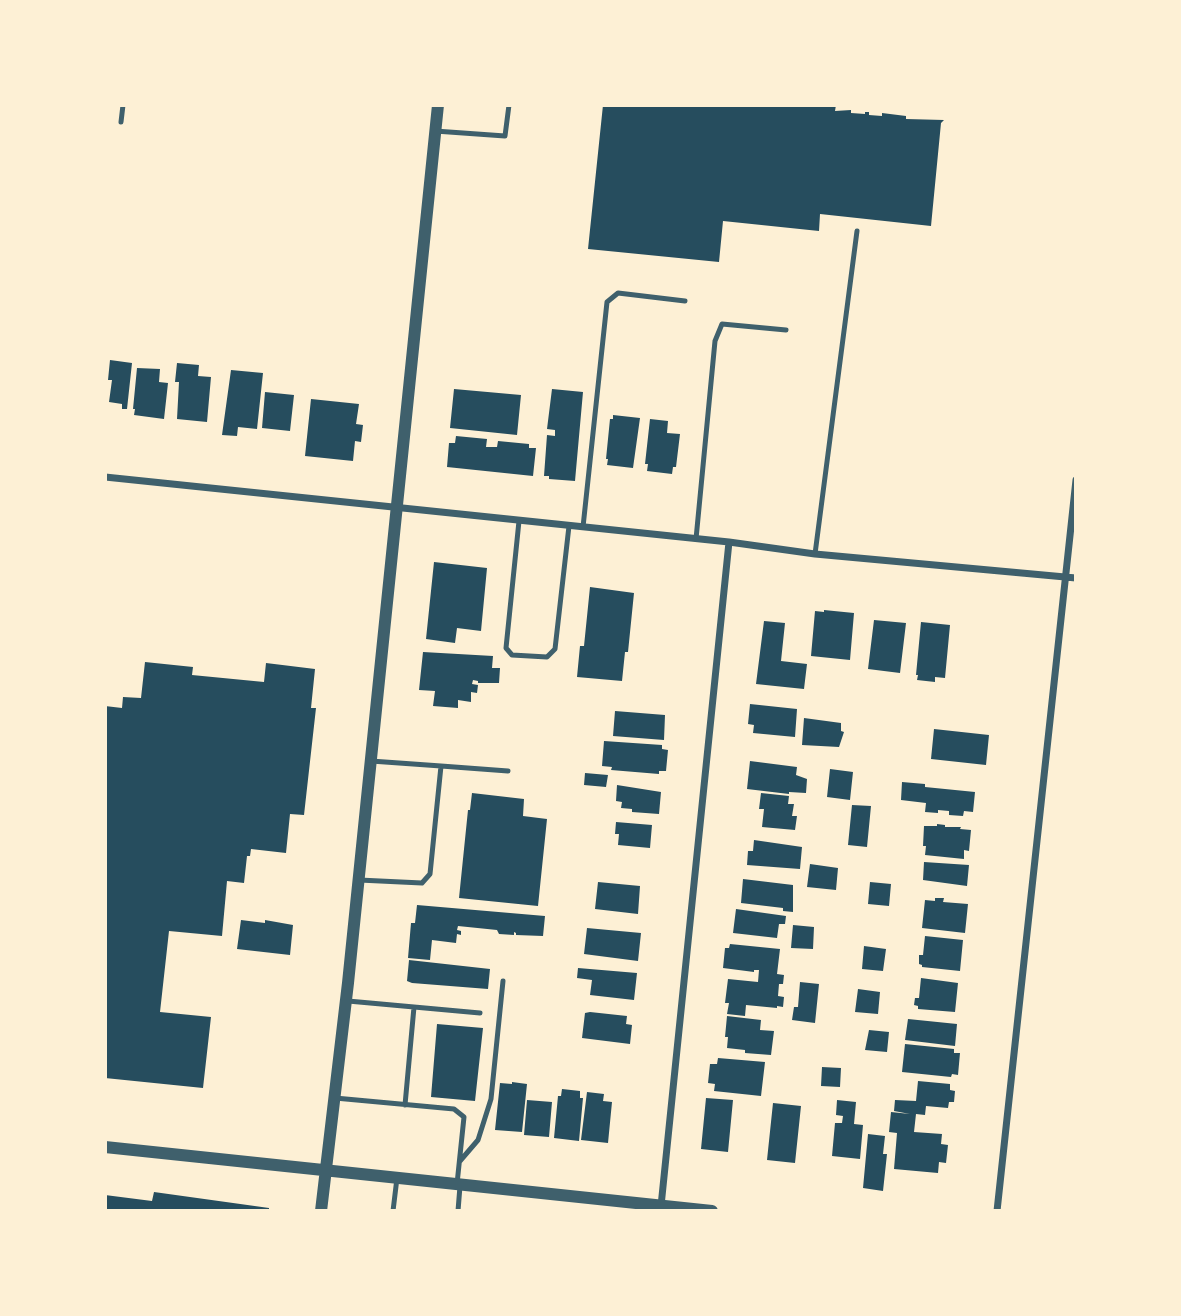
<!DOCTYPE html>
<html>
<head>
<meta charset="utf-8">
<style>
	body { margin:0 }
	#map { position:relative; width:1181px; height:1316px; overflow:hidden; background:#fdf0d5; font-family:"Roboto Condensed",sans-serif }
	canvas { display:block }
	.frame { position:absolute; inset:0; border:107px solid #fdf0d5; pointer-events:none }
</style>
</head>
<body>
<div id="map">
<canvas width="1181" height="1316"></canvas>
<div class="frame"></div>
</div>
<script>
const c = document.querySelector('canvas').getContext('2d');
c.lineJoin = 'round';
function fillPath(path, color) { c.fillStyle = color; c.fill(path, 'evenodd'); }
function strokePath(path, color, width, dash) { c.strokeStyle = color; c.lineWidth = width; c.lineCap = dash ? 'butt' : 'round'; c.setLineDash(dash || []); c.stroke(path); }
const building = new Path2D(`
	M603,105h233l-1,6 16,-1v3l14,1v-2h4v3l13,1v-3l24,3v3l38,1 -3,3 -10,103 -111,-12 -1,17 -96,-10 -4,41 -131,-13z
	M110,360l22,3 -5,46h-5v-5l-13,-2 3,-22h-4z
	M177,363l22,2 -1,11 13,1 -4,45 -30,-3 2,-37h-4z
	M137,368l23,1 -1,13 9,1 -4,36 -30,-4 1,-6h-2z
	M231,370l32,3 -6,56 -19,-2 -1,9 -15,-1z
	M454,389l67,6 -4,40 -67,-7z
	M552,389l31,3 -8,89 -26,-2v-3h-5l3,-41 8,1v-6l-8,-1z
	M265,392l29,3 -4,36 -28,-3z
	M311,399l48,5 -3,20 7,1 -2,17 -6,-1 -2,20 -48,-5z
	M613,415l27,3 -7,50 -26,-3 1,-6h-2l4,-40h3z
	M650,419l18,2 -1,12 13,1 -4,33h-3l-1,7 -25,-3 1,-7h-3z
	M456,436l31,3 -1,8h11l1,-6 31,3v4h7l-3,28 -86,-9 2,-24h6z
	M434,562l53,6 -6,63 -24,-3 -2,15 -29,-4z
	M590,587l44,6 -6,59h-3l-3,29 -45,-4 3,-31h4z
	M824,610l30,3 -4,47 -39,-4 4,-45 9,1z
	M874,620l32,3 -6,50 -32,-4z
	M764,621l21,2 -4,38 26,3 -3,25 -48,-5z
	M921,622l29,3 -5,53 -10,-1v5l-18,-2 1,-5h-2z
	M423,652l70,4 -1,12h8l-1,15h-21v-2l-5,-1 -1,4 6,1 -1,8 -6,-1v10l-13,-2v8l-25,-2 2,-15 -16,-1z
	M145,662l48,5 -1,8 72,7 2,-19 49,6 -4,39h5l-12,107 -14,-1 -4,39 -35,-4 -1,7h-3l-3,27 -17,-2 -5,55 -53,-5 -9,81 51,5 -8,71 -98,-10v-372l17,2 1,-11 18,1z
	M750,704l47,5 -2,28 -42,-4 1,-8 -6,-1z
	M615,711l50,4 -1,25 -51,-4z
	M804,718l37,5v8l3,1 -5,15 -37,-2z
	M934,729l55,6 -3,30 -55,-6z
	M604,741l58,4v4l6,1 -2,21h-7v3l-48,-4 1,-3 -10,-1z
	M750,761l47,6 -1,8 11,4 -1,14 -17,-1v2l-42,-5z
	M830,769l23,3 -3,28 -23,-3z
	M585,773l23,2 -2,12 -22,-2z
	M902,782l23,2v3l50,5 -2,20 -9,-1 -1,5 -14,-1v-4l-11,-1v3l-13,-1 1,-9 -25,-3z
	M617,785l44,7 -2,22 -27,-2v-3l-11,-1 1,-6 -6,-1z
	M472,793l52,6 -1,17 24,3 -9,87 -79,-8 9,-88h2z
	M761,793l28,3 -1,8h6l-2,12h5l-2,14 -33,-3 2,-18h-5z
	M852,805l19,1 -4,41 -19,-2z
	M616,822l36,3 -2,23 -32,-3 1,-11h-4z
	M937,824l8,1v2h16l-1,2 11,1 -2,21 -5,-1v9l-39,-4 1,-9h-3l1,-20h13z
	M754,840l48,7 -2,22 -53,-4 1,-14h5z
	M924,862l45,3 -2,21 -44,-6z
	M810,864l28,4 -2,22 -29,-3z
	M743,879l50,6v27l-10,-1v-3l-42,-5z
	M598,882l42,4 -2,28 -43,-5z
	M870,882l21,2 -2,22 -21,-2z
	M935,898h9l-1,4 25,2 -3,29 -43,-5 3,-28 10,1z
	M417,905l128,11 -2,20 -27,-1v-2l-2,-1v3l-15,-1 -2,-4 -39,-4 -1,4 4,1v4l-4,-1 -1,9 -24,-3 -2,20 -22,-2 3,-35h4z
	M736,909l50,7 -1,8h-6l-2,14 -44,-5z
	M241,920l24,3v-3l28,5 -3,30 -53,-6z
	M793,925l21,2 -1,22 -22,-1z
	M587,928l54,5 -3,28 -54,-7z
	M925,936l38,4 -3,31 -38,-4v-2l-3,-1v-9h4z
	M730,944l50,5 -3,25 7,1 -1,9h-4l-1,12 6,1 -1,10 -6,-1v2l-31,-3 -1,11 -18,-2 2,-11h-4l3,-24 30,3 1,-12h-5v2l-31,-4 2,-20h4z
	M864,946l22,3 -3,22 -21,-2z
	M409,960l81,9 -2,20 -76,-6 -5,-2z
	M578,968l59,5 -3,27 -44,-5 2,-15 -15,-2z
	M921,978l37,5 -3,29 -37,-3v-3l-4,-1 1,-7h4z
	M800,982l19,2 -4,39 -23,-3 2,-13h4z
	M858,989l22,3 -2,22 -23,-2z
	M590,1012l37,4 -1,8 6,1 -2,19 -48,-6 3,-25z
	M727,1016l34,4 -1,10 14,1 -3,24 -26,-2v-3l-18,-2 1,-11h-3z
	M908,1019l49,5 -2,22 -50,-6z
	M437,1024l46,4 -8,73 -44,-4z
	M869,1030l20,2 -2,20 -22,-2z
	M905,1044l49,5v4h6l-2,22 -6,-1 -1,3 -49,-5z
	M718,1058l47,4 -4,34 -47,-5 1,-7 -7,-1 2,-19h7z
	M822,1067l19,1 -1,19 -19,-1z
	M918,1081l32,3v6l5,1 -1,11h-5l-1,6 -22,-2 -1,9 -9,-1 -2,18 28,2 -1,10 7,1 -2,18 -7,-1 -1,11 -44,-4 3,-36 -8,-1 2,-20 19,2 -16,-3 1,-11 21,1z
	M512,1082l15,2 -5,48 -27,-2 5,-47 12,1z
	M562,1089l18,2v7h3l-4,43 -25,-3 4,-42h3z
	M587,1092l17,2 -1,7 9,1 -4,41 -27,-3z
	M706,1098l27,2 -5,52 -27,-3z
	M527,1100l25,2 -3,35 -25,-2z
	M837,1100l19,2 -2,22 9,1 -3,34 -28,-3 3,-33h7l1,-7 -7,-1z
	M773,1103l28,3 -6,57 -28,-3z
	M868,1134l17,2 -2,18h4l-4,37 -20,-3z
	M154,1192l115,16v3h-164v-16l47,6z`);
const service = new Path2D(`
	M121,122l2,-17
	M435,131l70,5 4,-31
	M519,521l-13,127 6,7 35,2 8,-8 14,-123
	M583,527l24,-225 11,-9 67,8
	M696,539l19,-198 7,-17 64,6
	M815,554l42,-323
	M371,761l70,5
	M359,880l63,3 8,-9 11,-108 67,5
	M348,1001l66,6 -9,98
	M414,1007l66,6
	M335,1098l119,11 10,8 -7,67
	M460,1161l18,-21 13,-41 12,-118
	M393,1211l4,-33
	M458,1211l2,-25`);
const minor = new Path2D(`
	M105,477l624,65 86,12 261,24
	M661,1206l68,-664
	M997,1211l79,-731`);
const tertiary = new Path2D(`
	M105,1147l607,64
	M321,1211l27,-228 90,-878`);
fillPath(building, '#264d5e');
strokePath(service, '#3f606c', 5);
strokePath(minor, '#3f606c', 7);
strokePath(tertiary, '#3f606c', 12);
</script>
</body>
</html>
